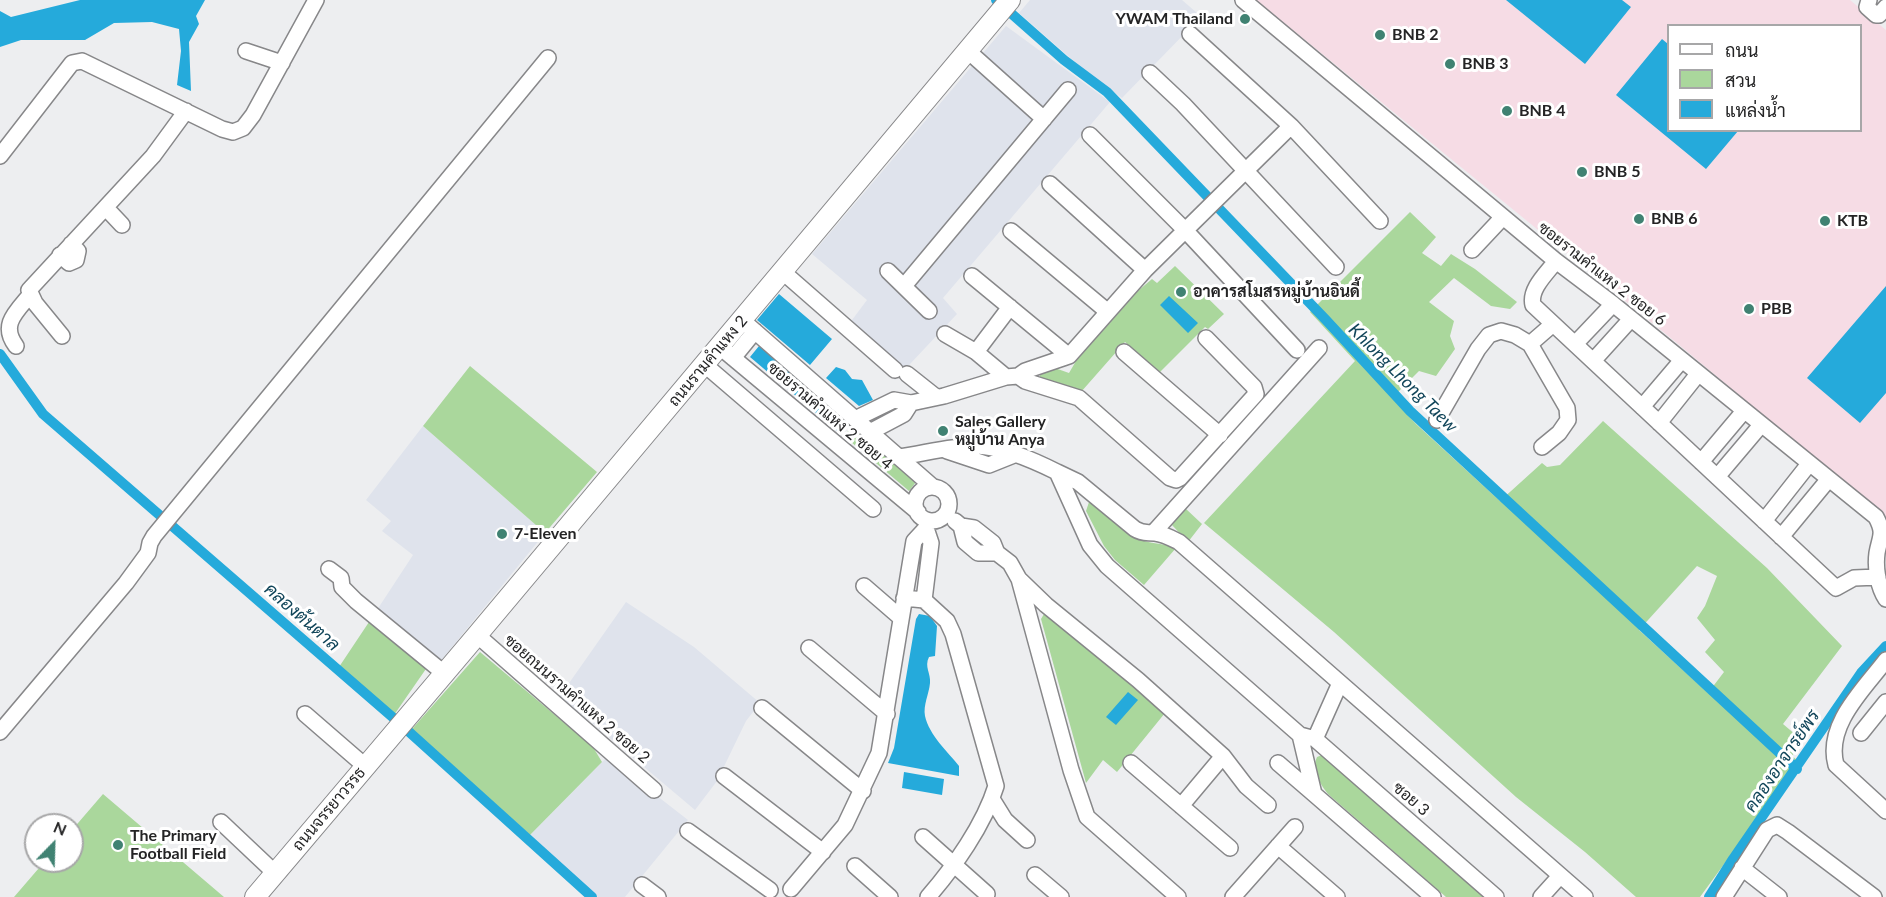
<!DOCTYPE html>
<html>
<head>
<meta charset="utf-8">
<style>
	body { margin:0 }
	#map { position:relative; width:1886px; height:897px; overflow:hidden; background:#edeef0; font-family:Lato,Sarabun,sans-serif }
	canvas { display:block }
	.legend { position:absolute; left:1667px; top:24px; width:195px; height:108px; box-sizing:border-box; background:#fff; border:2px solid #a7a7a8; margin:0; padding:8px 10px; list-style:none; font-size:18px; color:#242425 }
	.legend li { display:flex; align-items:center; gap:12px; height:30px }
	.legend b { width:30px; border:2px solid #a7a7a8 }
	.north { position:absolute; left:24px; top:813px; width:60px; height:60px; box-sizing:border-box; background:#fff; border:2px solid #a7a7a8; border-radius:50%; rotate:23deg; font-size:16px; font-weight:700; line-height:24px; text-align:center; color:#242425 }
	.north::after { content:''; display:block; margin:auto; width:21px; height:27px; background:#408272; clip-path:polygon(50% 0,100% 100%,50% 72%,0 100%) }
</style>
</head>
<body>
<div id="map">
<canvas width="1886" height="897"></canvas>
<ul class="legend">
<li><b style="height:8px;background:#fff"></b>ถนน</li>
<li><b style="height:16px;background:#aad79c"></b>สวน</li>
<li><b style="height:16px;background:#25aadb"></b>แหล่งน้ำ</li>
</ul>
<div class="north">N</div>
</div>
<script>
const c = document.querySelector('canvas').getContext('2d');
c.lineJoin = 'round';
function fillPath(path, color) { c.fillStyle = color; c.fill(path, 'evenodd'); }
function strokePath(path, color, width, dash) { c.strokeStyle = color; c.lineWidth = width; c.lineCap = dash ? 'butt' : 'round'; c.setLineDash(dash || []); c.stroke(path); }
function label(font, color, halo, rows, align = 'center') {
  c.font = font + ' Lato,Sarabun,sans-serif'; c.lineWidth = 6; c.setLineDash([]); c.textBaseline = 'middle'; c.strokeStyle = halo; c.fillStyle = color; for (const [text, x, y, turn = 0] of rows) {
    c.save(); c.translate(x, y); c.rotate((+turn || 0) * Math.PI / 180); c.textAlign = isNaN(turn) ? turn : align; if (halo) c.strokeText(text, 0, 0); c.fillText(text, 0, 0); c.restore();
  }
}
const built = new Path2D(`
	M1030,0h152l22,19 -13,8 -69,71 -30,-21 -73,-64z
	M1006,26l104,76 -167,196 14,16 -62,66 -52,-48 24,-32 -55,-46z
	M423,426l122,107 -106,130 -64,-50 38,-58 -31,-24 9,-10 -25,-21z
	M626,602l68,45 66,56 -14,18 -29,60 -22,29 -135,-114z
	M607,757l81,63 -63,77h-27l-68,-62z`);
const education = new Path2D(`
	M1256,0h594l36,30v488l-208,-174zM1668,26h192v104h-192z`);
const green = new Path2D(`
	M1410,212l26,25 -14,16 19,13 10,-12 24,15 42,33 -7,7 -19,-3 -37,-28 -25,24 25,19 -4,15 5,13 -19,27 -17,-5 -27,27 24,26 84,77 42,-38 5,4 13,-2 43,-44 164,147 75,78 -59,78 20,17 -11,15 5,4 -5,11 -92,126h-64l-51,-45 -69,-55 -182,-165 -130,-109 151,-162 -45,-49zM1697,566l20,10 -12,30 -8,12 18,22 -10,12 19,20 -16,21 -69,-63z
	M1175,266l49,48 -16,15 -3,-2 -45,45 -35,-30 -44,50 -41,-14v-4l12,-7 17,6 7,-12 63,-71 13,-11 5,4z
	M470,366l127,106 -52,61 -122,-107z
	M852,426l64,56 -7,9 -65,-55z
	M1089,502l6,1 43,36c12,5 25,4 38,9l-32,37 -29,-25 -11,-14 -18,-35z
	M1185,508l17,16 -14,18 -16,-17z
	M1044,614l7,3 114,96 -48,59 -14,-12 -17,23 -45,-164z
	M371,619l57,47 -34,49 -55,-48z
	M480,652l113,95 9,15 -72,73 -118,-106z
	M1322,755l3,1 159,141h-38l-118,-103c-8,-10 -17,-24 -11,-37z
	M103,794l121,103h-210l31,-36h27v-31z`);
const water = new Path2D(`
	M80,0h125l-9,16 3,8 -10,18 2,49 -14,-6 4,-34 -2,-22 -27,-7 -38,1 -29,17h-64l-21,7v-36l11,6z
	M1506,0h116l9,7 -46,57z
	M1662,39l6,5v86l70,1 -32,38 -90,-74z
	M1886,286v107l-26,30 -53,-45z
	M779,294l53,45 -22,26 -53,-45z
	M1169,296l29,27 -10,10 -28,-28z
	M759,346l91,77 -9,11 -91,-77z
	M836,367l9,3 7,9 10,1 11,20 -14,6 -33,-28z
	M919,614l11,2 7,10 -2,30 -6,1c-5,10 2,16 1,26 -1,11 -7,22 -5,33 4,19 23,36 34,50v10l-71,-13 6,-15 22,-129z
	M1128,692l10,8 -22,25 -10,-8z
	M904,772l40,7 -2,16 -40,-7z`);
const canal = new Path2D(`
	M996,0l68,60 43,32 219,228 84,91 387,358
	M0,354l43,60 354,307 195,176
	M1709,897l24,-38 128,-186 25,-27`);
const minor = new Path2D(`
	M1243,0l313,261 57,43 263,213c9,17 4,19 1,36 -2,15 1,34 9,46
	M1869,0l-2,7 9,8h3l7,-8
	M1190,34l101,92 89,95
	M246,51l36,12
	M968,51l76,68
	M1150,73l33,31 153,163
	M1090,135l95,95 112,120
	M0,156l72,-93 10,-2 140,68 11,3 10,-4 10,-13 63,-115
	M1050,184l95,86
	M106,208l16,17
	M1011,231l97,81
	M1472,250l31,-33
	M60,255l9,8 7,-3 2,-9 -7,-7
	M1556,261c-9,12 -27,28 -23,44l303,283 18,-10 24,-1
	M888,271l41,40
	M783,272l112,98
	M972,276l97,80
	M904,286l164,-196
	M742,320l191,167
	M945,334l31,18 30,25
	M62,336l-27,-33 -6,-13 124,-134 33,-45
	M1530,344l23,-20
	M1575,344l38,-40
	M16,346c-16,-21 0,-34 14,-51
	M720,347l198,165
	M976,352l34,-45
	M1124,352l96,83
	M733,358l22,-27
	M1593,361l38,-42
	M705,365l168,144
	M907,374l29,23
	M1018,376l7,5 54,17 91,80 6,2 4,-2 76,-84 -2,-7 -48,-49
	M1642,407l40,-47
	M855,419l39,-19 17,3 33,-7 62,-19 12,-1 7,-5 44,-15 76,-86 146,-144
	M1437,420l41,-71 11,-14 12,-4 14,4 15,9 37,64 1,12 -9,13 -17,14
	M1659,423l39,-49
	M870,432l34,-18 7,-11
	M947,451l42,14 25,-10
	M898,457c24,-3 56,-12 79,-11 27,1 56,14 80,26l33,73 17,21 193,169 14,59 119,103
	M1701,462l43,-51
	M1057,472l21,10 57,47c8,5 12,3 20,4 9,1 16,5 24,9l406,355
	M1717,477l44,-52
	M915 504a17 17 0 1 1 34 0a17 17 0 1 1-34 0Z
	M955,521l6,5 4,16 13,11h19
	M1764,521l45,-57
	M961,526l13,2 19,15 4,10 13,10 9,16 27,26 92,75 85,76 23,30 22,19
	M1154,532l165,-184
	M1781,537l47,-57
	M329,569l12,9 1,9 14,14 89,73
	M1019,579l52,191 16,47 91,80
	M864,586l37,32
	M904,598l20,2 23,21 6,13 43,152c-12,39 -42,81 -68,111
	M924,600l7,-57 -5,-15 1,-8
	M477,635l177,155
	M809,648l78,66
	M1886,660c-22,29 -61,65 -50,105l50,46
	M762,708l101,83
	M305,714l60,52
	M0,732l126,-149 22,-30 2,-10 4,-7 394,-478
	M1861,733l25,-31
	M1300,735l15,4 181,158
	M1315,739l25,-56
	M1131,763l99,85
	M1278,763l36,31
	M724,776l99,76
	M992,799l13,21 22,20
	M1181,806l42,-50
	M221,822l54,51
	M688,831l82,59
	M923,837l64,57
	M1278,846l59,51
	M855,866l35,31
	M1742,868l37,29
	M1035,875l26,22
	M642,885l16,12
	M791,889l54,-64 34,-72 35,-212 12,-13
	M1233,897l62,-70
	M1541,897l19,-21
	M1724,897l43,-67 10,-5 11,7 86,65`);
const major = new Path2D(`
	M255,897l222,-262 533,-635`);
const markers = [
	[1245,19,6,"#408272"],
	[1380,35,6,"#408272"],
	[1450,64,6,"#408272"],
	[1507,111,6,"#408272"],
	[1582,172,6,"#408272"],
	[1639,219,6,"#408272"],
	[1825,221,6,"#408272"],
	[1181,292,6,"#408272"],
	[1749,309,6,"#408272"],
	[943,431,6,"#408272"],
	[502,534,6,"#408272"],
	[118,845,6,"#408272"]
];
const poiNames = [
	["YWAM Thailand",1233,19,"right"],
	["BNB 2",1392,35],
	["BNB 3",1462,64],
	["BNB 4",1519,111],
	["BNB 5",1594,172],
	["BNB 6",1651,219],
	["KTB",1837,221],
	["อาคารสโมสรหมู่บ้านอินดี้",1193,292],
	["PBB",1761,309],
	["Sales Gallery",955,422],
	["หมู่บ้าน Anya",955,440],
	["7-Eleven",514,534],
	["The Primary",130,836],
	["Football Field",130,854]
];
const streetNames = [
	["ซอยรามคำแหง 2 ซอย 6",1602,274,38],
	["ถนนรามคำแหง 2",708,361,-50],
	["ซอยรามคำแหง 2 ซอย 4",830,416,40],
	["ซอยถนนรามคำแหง 2 ซอย 2",577,699,41],
	["ซอย 3",1411,799,41],
	["ถนนจรรยาวรรธ",329,809,-50]
];
const waterNames = [
	["Khlong Lhong Taew",1403,378,45],
	["คลองต้นตาล",302,617,41],
	["คลองอาจารย์พร",1782,761,-56]
];
fillPath(built, '#dfe3ec');
fillPath(education, '#f6dce5');
fillPath(green, '#aad79c');
fillPath(water, '#25aadb');
strokePath(canal, '#25aadb', 10);
strokePath(minor, '#878789', 18);
strokePath(major, '#878789', 22);
strokePath(minor, '#fff', 15);
strokePath(major, '#fff', 20);
for (const [x, y, r, color] of markers) { const dot = new Path2D(); dot.arc(x, y, r, 0, 2 * Math.PI); c.fillStyle = color; c.fill(dot); strokePath(dot, '#fff', 2); }
label('bold 16px', '#242425', '#fff', poiNames, 'left');
label('16px', '#242425', '#fff', streetNames);
label('italic 18px', '#12465a', '#fff', waterNames);
</script>
</body>
</html>
